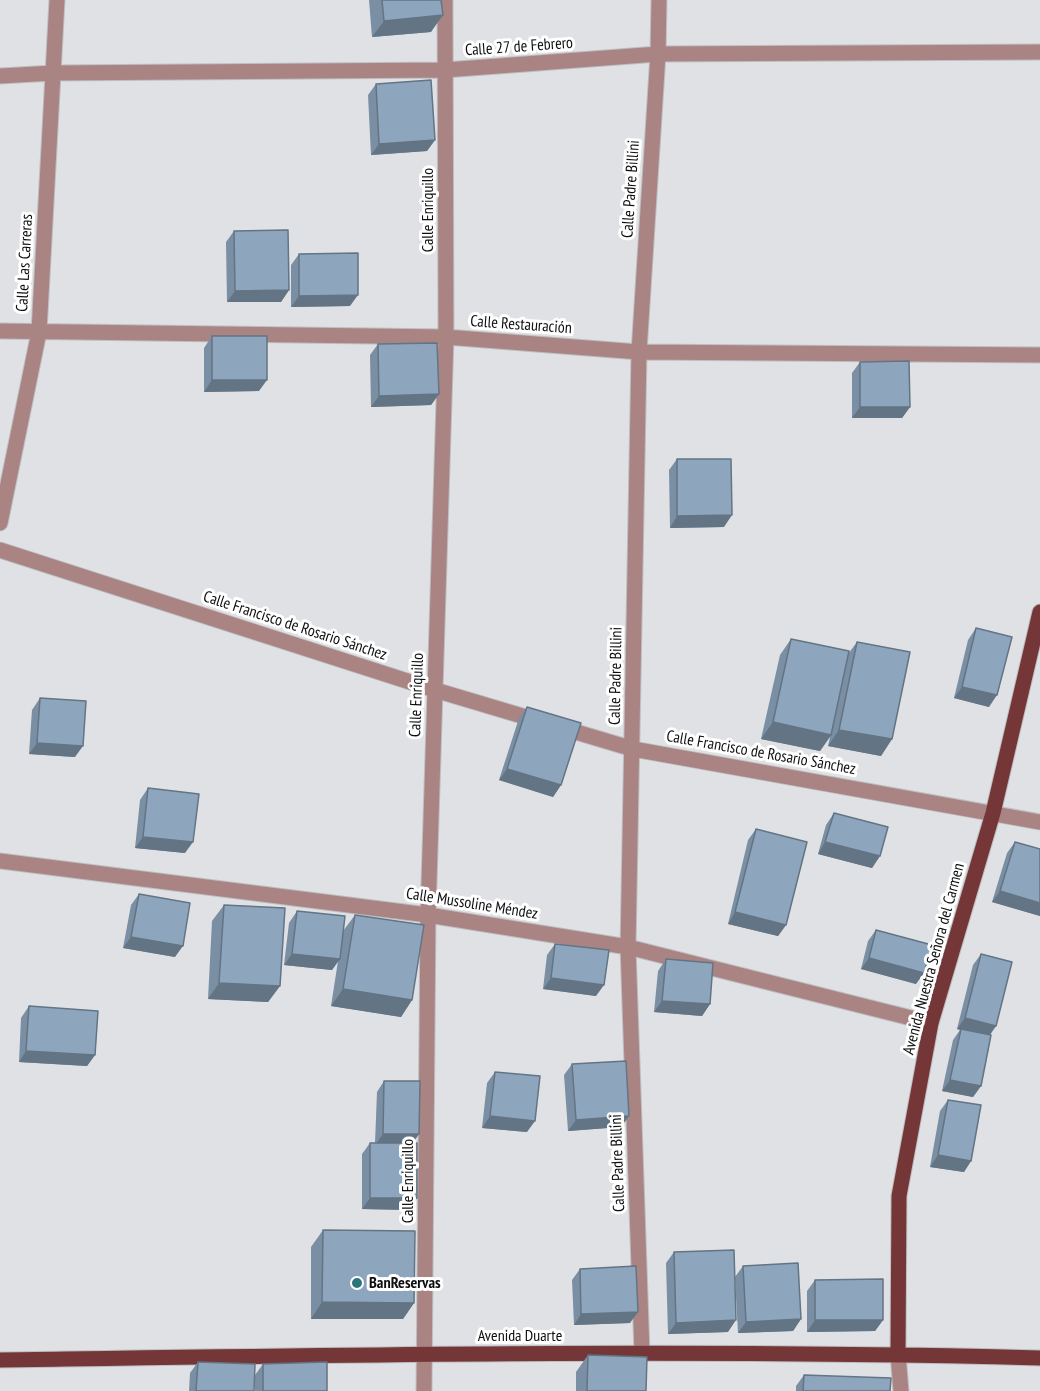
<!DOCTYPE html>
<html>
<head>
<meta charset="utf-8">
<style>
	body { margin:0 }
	canvas { display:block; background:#dfe1e4 }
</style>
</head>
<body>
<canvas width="1040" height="1391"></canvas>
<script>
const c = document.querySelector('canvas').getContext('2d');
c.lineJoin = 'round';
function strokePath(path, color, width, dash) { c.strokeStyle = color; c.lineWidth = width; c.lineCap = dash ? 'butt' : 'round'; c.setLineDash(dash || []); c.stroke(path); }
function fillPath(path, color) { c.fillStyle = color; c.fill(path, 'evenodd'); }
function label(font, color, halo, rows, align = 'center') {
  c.font = font + ' "PT Sans Narrow",sans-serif'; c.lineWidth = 6; c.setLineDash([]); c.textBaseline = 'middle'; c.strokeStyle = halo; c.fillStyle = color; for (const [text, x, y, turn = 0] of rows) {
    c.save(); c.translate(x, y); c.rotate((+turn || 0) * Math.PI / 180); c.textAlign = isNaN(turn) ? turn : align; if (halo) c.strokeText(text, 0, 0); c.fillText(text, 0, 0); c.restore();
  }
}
const minor = new Path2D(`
	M0,76l53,-3 392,-3 213,-16 382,-2
	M0,331l446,6 193,15 401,3
	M0,523l39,-191 18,-332
	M0,550l435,140 198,59 407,73
	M0,861l428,54 200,32 303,76
	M642,1353l-14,-406 11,-595 19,-298 1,-54
	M898,1354l3,37
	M424,1391l4,-476 18,-578 -1,-337`);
const primary = new Path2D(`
	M898,1354l1,-158 32,-173 62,-210 47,-201
	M0,1360c347,-5 693,-11 1040,-2`);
const wall = new Path2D(`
	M369,0h72l-10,32 -59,5z
	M376,84l59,56 -8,11 -56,4 -3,-60z
	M234,231l55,59 -8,12h-54l-1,-60z
	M299,254l51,52 -59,1v-42z
	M212,336l47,55 -55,1v-44z
	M378,344l61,50 -8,11 -60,2 -1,-52z
	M860,362l50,45 -8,11h-50v-45z
	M677,459l47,68 -54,1 -1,-58z
	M976,628l13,79 -35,-9 14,-58z
	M791,639l57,15 9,-12 35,97 -11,17 -53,-10 2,-9 -10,14 -59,-12 19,-84z
	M40,698l35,59 -46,-3 3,-44z
	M527,707l34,78 -8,12 -54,-17 20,-62z
	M148,788l37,65 -50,-5 5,-48z
	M834,813l46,43 -8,12 -54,-14 8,-29z
	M756,829l30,96 -8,11 -50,-12 20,-84z
	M1015,842l25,7v67l-48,-14 15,-49z
	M139,894l36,63 -52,-9 8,-43z
	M224,905l56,81 -12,16 -60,-3 4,-78z
	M297,911l46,20 12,-16 57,85 -11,17 -70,-11 7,-45 -6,9 -48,-5 5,-42z
	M876,930l40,54 -55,-15 7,-28z
	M555,944l41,52 -53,-7 4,-34z
	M981,954l15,72 -6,9 -9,51 -8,11 -31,-6 11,-51 7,-10 -3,-1 16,-64z
	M666,959l44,45 -8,12 -48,-4 4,-41z
	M29,1006l66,49 -8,11 -68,-4 2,-44z
	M572,1064l57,52 -8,11 -53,4 -4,-56z
	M495,1072l32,60 -45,-4 5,-45z
	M384,1081l35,53 -6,9 4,55 -8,12 -47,-1v-55l8,-11h5l2,-51z
	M948,1100l23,61 -7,11 -34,-5 10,-56z
	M323,1230l91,73 -11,16h-92v-72z
	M674,1252l54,80 -60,2 -2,-71z
	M743,1266l58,53 -8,12 -55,2 -3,-56z
	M580,1269l50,54 -56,2 -2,-45z
	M815,1280l68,40 -8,11 -68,1v-41z
	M588,1355l58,36h-70v-19z
	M198,1362l56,29h-65l1,-18z
	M263,1364l64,27h-72v-16z
	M804,1375l86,16h-94v-5z`);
const shadedWall = new Path2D(`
	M443,15l-12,17 -59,5 12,-16z
	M435,140l-8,11 -56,4 8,-11z
	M289,290l-8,12h-54l8,-11z
	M358,295l-8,11 -59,1 8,-11z
	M212,380h55l-8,11 -55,1z
	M439,394l-8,11 -60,2 8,-11z
	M860,407h50l-8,11h-50z
	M732,515l-8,12 -54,1 7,-12z
	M962,687l35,8 -8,12 -35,-9z
	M773,722l58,13 -11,16 -59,-12z
	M839,730l53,9 -11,17 -53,-10z
	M37,743l46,3 -8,11 -46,-3z
	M507,769l54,16 -8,12 -54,-17z
	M143,837l50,5 -8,11 -50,-5z
	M825,842l55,14 -8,12 -54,-14z
	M1000,891l40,12v13l-48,-14z
	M735,912l51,13 -8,11 -50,-12z
	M131,937l52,9 -8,11 -52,-9z
	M292,954l48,5 -8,11 -48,-5z
	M869,958l55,15 -8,11 -55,-15z
	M551,978l53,7 -8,11 -53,-7z
	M219,983l61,3 -12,16 -60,-3z
	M343,989l69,11 -11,17 -70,-11z
	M662,1001l48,3 -8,12 -48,-4z
	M965,1018l31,8 -8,11 -31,-8z
	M26,1051l69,4 -8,11 -68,-4z
	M950,1080l31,6 -8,11 -31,-6z
	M490,1116l45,5 -8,11 -45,-4z
	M629,1116l-8,11 -53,4 8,-11z
	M383,1134h36l-8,11h-36z
	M938,1155l33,6 -7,11 -34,-5z
	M370,1198h47l-8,12 -47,-1z
	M322,1302l92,1 -11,16h-92z
	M638,1312l-8,11 -56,2 7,-11z
	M801,1319l-8,12 -55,2 8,-11z
	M736,1320l-8,12 -60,2 8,-11z
	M815,1320h68l-8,11 -68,1z`);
const building = new Path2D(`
	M382,0h59l2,15 -59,6z
	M431,80l4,60 -56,4 -3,-60z
	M288,230l1,60 -54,1 -1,-60z
	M358,253v42l-59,1v-42z
	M212,336h55v44h-55z
	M437,343l2,51 -60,2 -1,-52z
	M909,361l1,46h-50v-45z
	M677,459h54l1,56 -55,1z
	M976,628l36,9 -15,58 -35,-8z
	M791,639l58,12 -18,84 -58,-13z
	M857,642l53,10 -18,87 -53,-9z
	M40,698l46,3 -3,45 -46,-3z
	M527,707l54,16 -20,62 -54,-16z
	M148,788l51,6 -6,48 -50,-5z
	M834,813l54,14 -8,29 -55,-14z
	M756,829l51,13 -21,83 -51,-13z
	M1015,842l25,7v54l-40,-12z
	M139,894l51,9 -7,43 -52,-9z
	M224,905l61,3 -5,78 -61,-3z
	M297,911l48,5 -5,43 -48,-5z
	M355,915l69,10 -12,75 -69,-11z
	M876,930l56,15 -8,28 -55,-15z
	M555,944l54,6 -5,35 -53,-7z
	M981,954l31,8 -16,64 -31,-8z
	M666,959l47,4 -3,41 -48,-3z
	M29,1006l69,5 -3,44 -69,-4z
	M961,1029l30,6 -10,51 -31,-6z
	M626,1061l3,55 -53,4 -4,-56z
	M495,1072l45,4 -5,45 -45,-5z
	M384,1081h36l-1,53h-36z
	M948,1100l33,5 -10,56 -33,-6z
	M370,1143h47v55h-47z
	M323,1230l92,1 -1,72 -92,-1z
	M734,1250l2,70 -60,3 -2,-71z
	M798,1263l3,56 -55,3 -3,-56z
	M636,1266l2,46 -57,2 -1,-45z
	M883,1279v41h-68v-40z
	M588,1355l59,2 -1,34h-59z
	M198,1362l57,2 -1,27h-58z
	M327,1362v29h-64v-27z
	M804,1375l87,3 -1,13h-87z`);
const markers = [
	[357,1283,6,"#2c757c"]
];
const streetNames = [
	["Calle 27 de Febrero",519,47,-4],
	["Calle Padre Billini",631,189,-86],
	["Calle Enriquillo",428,210,-90],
	["Calle Las Carreras",25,263,-87],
	["Calle Restauración",521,325,4],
	["Calle Francisco de Rosario Sánchez",295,626,18],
	["Calle Padre Billini",616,676,-89],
	["Calle Enriquillo",417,695,-88],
	["Calle Francisco de Rosario Sánchez",761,753,10],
	["Calle Mussoline Méndez",472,904,9],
	["Avenida Nuestra Señora del Carmen",934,959,-75],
	["Calle Padre Billini",618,1163,-92],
	["Calle Enriquillo",408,1181,-90],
	["Avenida Duarte",520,1336]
];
const poiNames = [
	["BanReservas",369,1283]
];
strokePath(minor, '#bdbfc2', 17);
strokePath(primary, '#bdbfc2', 17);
strokePath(minor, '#aa8483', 15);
strokePath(primary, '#753638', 15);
fillPath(wall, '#7a8fa3');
fillPath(shadedWall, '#637484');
fillPath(building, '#8ea6bd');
strokePath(building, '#637484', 1.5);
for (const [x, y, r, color] of markers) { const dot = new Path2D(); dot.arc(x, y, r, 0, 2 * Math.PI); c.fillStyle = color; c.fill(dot); strokePath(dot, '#fff', 2); }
label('16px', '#0d0e0f', '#fff', streetNames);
label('bold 16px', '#0d0e0f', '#fff', poiNames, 'left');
</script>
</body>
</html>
